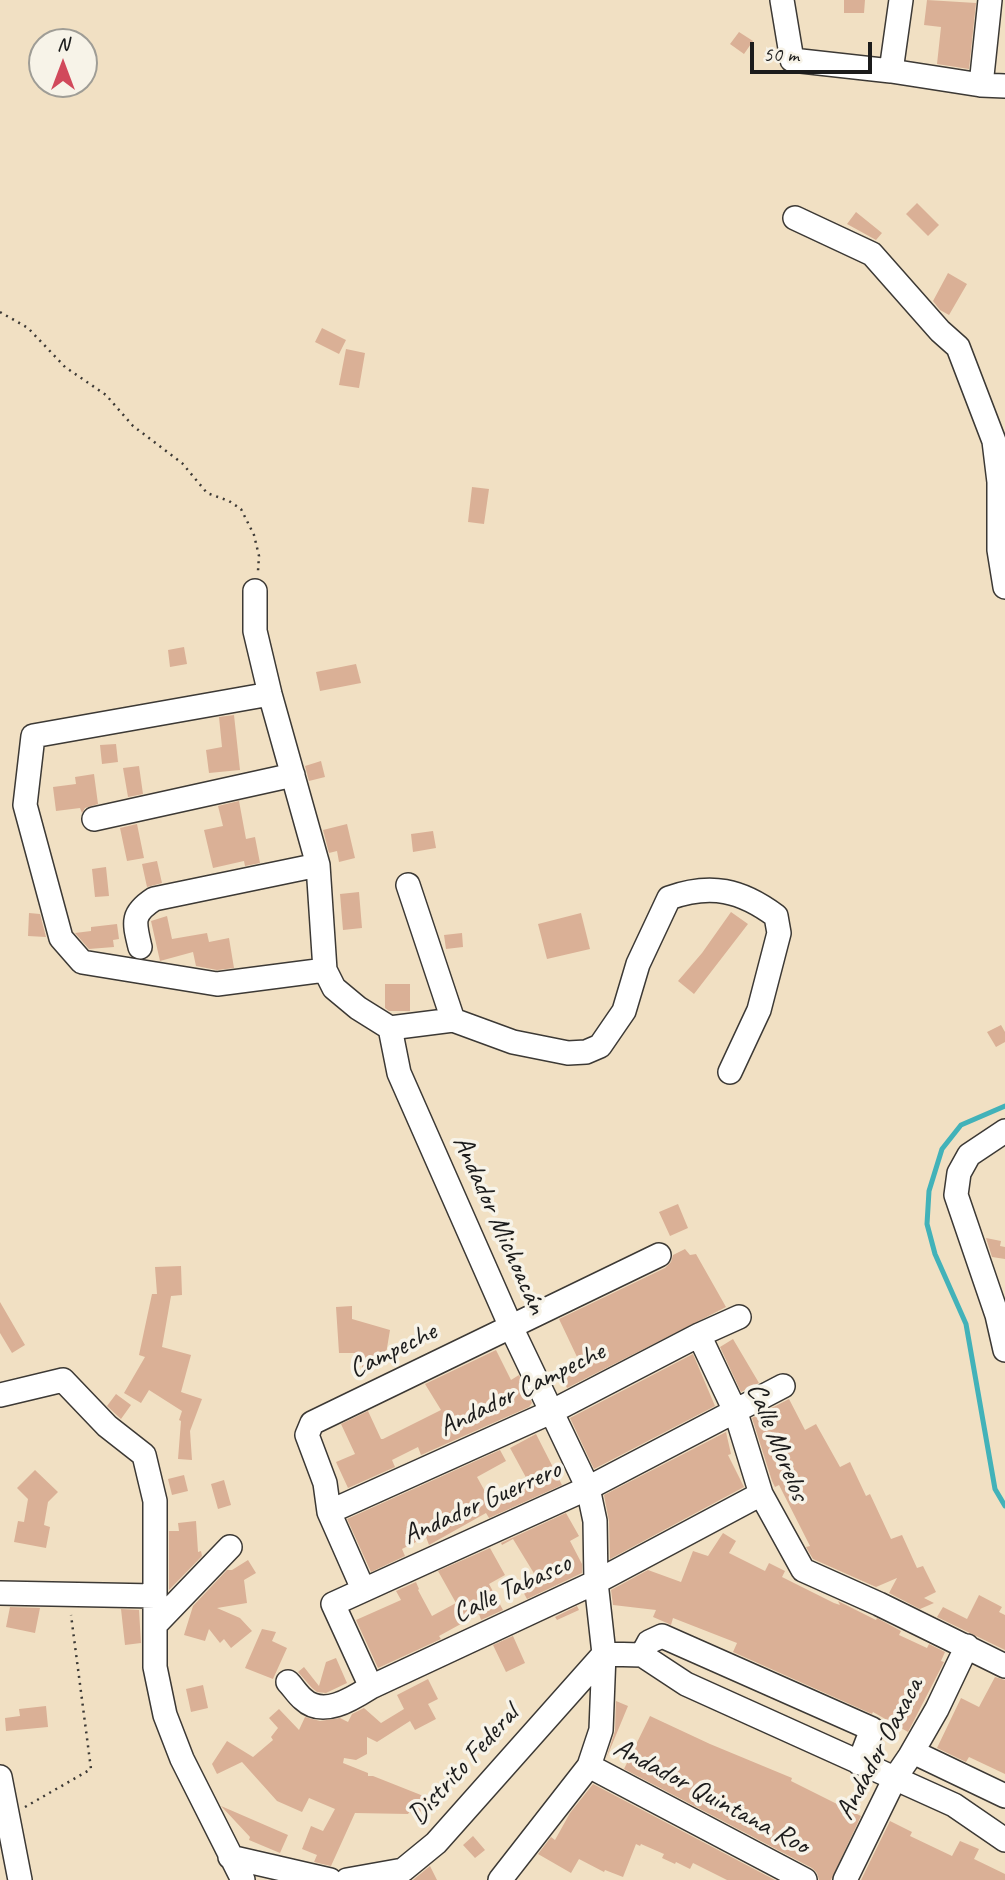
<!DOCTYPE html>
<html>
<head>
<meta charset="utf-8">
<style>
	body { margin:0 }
	#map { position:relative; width:1005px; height:1880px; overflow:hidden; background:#f1e0c3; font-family:Caveat,sans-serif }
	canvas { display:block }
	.north { position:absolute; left:28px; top:28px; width:70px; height:70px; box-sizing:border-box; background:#f7f3e8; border:2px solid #9f9d96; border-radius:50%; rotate:0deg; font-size:19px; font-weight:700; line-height:28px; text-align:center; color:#1c1c1c }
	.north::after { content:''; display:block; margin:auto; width:24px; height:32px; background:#d1495b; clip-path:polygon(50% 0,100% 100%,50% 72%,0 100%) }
	.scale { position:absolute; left:750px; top:42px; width:122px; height:32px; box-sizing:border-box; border:4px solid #1c1c1c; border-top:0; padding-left:9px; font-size:21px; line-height:24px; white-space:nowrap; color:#1c1c1c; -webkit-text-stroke:5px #f7f3e8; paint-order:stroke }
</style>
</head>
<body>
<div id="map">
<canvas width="1005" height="1880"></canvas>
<div class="north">N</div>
<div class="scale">50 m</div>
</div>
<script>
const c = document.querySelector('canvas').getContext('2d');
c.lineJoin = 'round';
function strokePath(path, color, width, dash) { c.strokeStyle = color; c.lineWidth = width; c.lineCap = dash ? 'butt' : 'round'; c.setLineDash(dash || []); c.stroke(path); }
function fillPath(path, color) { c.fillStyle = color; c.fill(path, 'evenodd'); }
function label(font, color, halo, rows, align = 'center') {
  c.font = font + ' Caveat,sans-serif'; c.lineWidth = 7; c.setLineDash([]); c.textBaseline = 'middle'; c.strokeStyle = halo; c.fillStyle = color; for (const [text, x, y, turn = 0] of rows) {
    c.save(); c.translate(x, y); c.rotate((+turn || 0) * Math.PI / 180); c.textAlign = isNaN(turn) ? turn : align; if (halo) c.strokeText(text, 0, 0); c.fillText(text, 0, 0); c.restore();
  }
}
const stream = new Path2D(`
	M1005,1106l-44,19 -19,24 -13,42 -2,33 8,30 31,70 29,165 10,17`);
const building = new Path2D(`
	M844,0h21l-1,13h-20z
	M927,0l49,3 -7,66 -32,-5 4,-37 -17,-2z
	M739,32l14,9 -9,13 -14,-10z
	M917,203l22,22 -11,11 -22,-22z
	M856,212l26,21 -6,7 -29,-16z
	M948,273l19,11 -18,31 -9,-5 -7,-9z
	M322,328l24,12 -7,14 -24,-12z
	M346,349l19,4 -6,35 -20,-3z
	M472,487l17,2 -5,35 -16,-2z
	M184,647l3,17 -17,3 -2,-17z
	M356,664l5,19 -41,8 -4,-19z
	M234,715l6,55 -31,3 -3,-23 16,-3 -3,-30z
	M116,744l2,18 -16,2 -2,-19z
	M321,761l4,16 -16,4 -4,-15z
	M139,766l4,28 -15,3 -5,-29z
	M94,774l4,30 -13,4 -3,5 -2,-5 -24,3 -3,-24 23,-3 -1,-7z
	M239,801l7,38 9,-2 5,26 -15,3 -1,-5 -31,7 -9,-38 19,-4 -5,-20z
	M137,824l7,34 -17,3 -7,-33z
	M347,824l8,34 -16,4 -2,-11 -8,2 -6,-23z
	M433,831l3,17 -23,4 -2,-18z
	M157,861l5,22 -15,4 -5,-23z
	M106,867l3,29 -14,1 -3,-28z
	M359,892l3,36 -19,2 -3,-36z
	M731,912l17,12 -54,70 -16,-13 24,-28z
	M29,913l11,1 6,23 -18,-1z
	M581,913l9,36 -43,10 -9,-35z
	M167,916l5,23 35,-6 2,9 20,-4 5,30 -17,2 -21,-4 -3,-14 -33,9 -9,-40z
	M117,924l2,15 -6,1 1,7 -25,2 -14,-16 16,-2v-4z
	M462,933l1,14 -17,2 -2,-14z
	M385,984h25v27h-21l-4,-3z
	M1001,1025l4,7v10l-9,5 -9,-15z
	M678,1204l10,24 -18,8 -11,-24z
	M986,1238l15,3 -1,5 5,1v12l-13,-2z
	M685,1249l5,6 6,-1 30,53 -159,81 -9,-20 20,-9 -19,-40 106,-51 6,-6 2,-7z
	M181,1266l1,29 -11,1 -9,51 29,8 -10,37 21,7 -12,32 2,29 -14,-1 3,-38 -2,-1 3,-9 -33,-21 -8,13 -17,-10 21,-36 -6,-2 13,-61h5l-2,-27z
	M0,1302l25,43 -13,8 -12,-20z
	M352,1306v13l38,11 -4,24 -10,-1 1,16 -15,-1v-15h-23l-3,-46z
	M733,1339l26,44 -18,9 -21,-45z
	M496,1350l15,30 8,-5 13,28 -3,4 -108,48 -3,-8 -26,13 3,7 -47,21 -12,-26 19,-8 -14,-30 27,-13 13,28h2l58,-29 -16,-26z
	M693,1354l22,52 -121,63 -24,-51z
	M116,1394l15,11 -10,14 -14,-13z
	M789,1399l16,31 11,-6 24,43 10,-5 16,34 4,-2 21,45 11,-4 15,33 6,-2 13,26 -12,6 10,5 -14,6 -31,-16 8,-15 -21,9 -63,-28 -7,-12 4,-1 -31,-61 -4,2 -3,-6 -20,-63z
	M726,1432l5,22 -3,1 16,32 -134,72 -1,-38 -5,-26z
	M536,1434l26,51 -73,33 -3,-5 -57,32 -3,-8 -24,12 3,7 -34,16 -24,-53 153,-69 6,11 -29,16 15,27 37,-21 -19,-35z
	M35,1470l23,22 -10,10 -4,23 6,2 -4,21 -32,-6 4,-21 6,1 4,-23 -11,-11z
	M184,1475l4,16 -16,4 -4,-16z
	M224,1480l7,25 -13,4 -7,-25z
	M566,1513l13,23 -9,5 12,23v9l-55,26 -8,-15 16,-9 -22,-36 -11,6 -1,-2z
	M196,1521l2,31 3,-1 1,5 -33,34v-59h10l-1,-8z
	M723,1533l13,8 -7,12 36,18 4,-8 16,8 -3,6 52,26 6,2 -2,-4 38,19 1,-2 24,13 -2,4 28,13 2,-4 16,8 -4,9 3,1 -36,70 -35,-20 -1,2 -139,-62 4,-9 -64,-25 -2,7 -4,-2 -14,-6 3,-7 -43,-5 -2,-15 37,-20 33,12 12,-31 15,5z
	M490,1548l15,27 -16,9 14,26 -22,10 -2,-6 -40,22 2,3 -63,29 -22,-48 45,-20 -5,-9 20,-9 3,7 -1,1 14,26 24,-13 -18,-32z
	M248,1560l8,13 -12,7 3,23 -30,5 23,10 12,13 -21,17 -7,-9 -4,4 -11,-14 -4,12 -21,-6 9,-29 34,-36h5z
	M979,1595l23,12 -3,5 6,3v35l-68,-33 6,-10 24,12z
	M577,1606l2,4 -22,10 -2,-3z
	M10,1607l30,1 -5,25 -29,-6z
	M121,1609l18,1 2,33 -16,2z
	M262,1629l14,3 -4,9 15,7 -14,31 -28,-11z
	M513,1636l12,27 -19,9 -13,-27z
	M336,1658l11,25 -21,10 -9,-1 -5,-4 -14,-16 6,-5 15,19 7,-24z
	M995,1677l10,3v94l-36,-17 -3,5 -29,-14 24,-50 18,9z
	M428,1679l10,20 -10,5 8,15 -21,11 -5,-9 -33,21 -10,-5v17l-11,6 -12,-2 -1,5 25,10v3h5l53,21 -7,18 -9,-4 -2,3 -53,-1 -24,53 -17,-4 3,-7 -15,-6 9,-23 12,5 12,-22 -26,-11 -7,14 -25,-11 -35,-39 -25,12 -5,-10 15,-23 26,16 20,-17 -2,-3 7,-9 -9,-10 10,-9 20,21 6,-13 15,4 20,-3 8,4 4,-8 12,-6 17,15 23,-14 -7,-14z
	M203,1685l5,23 -17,4 -5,-23z
	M616,1701l12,5 -22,53 9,-28z
	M46,1706l2,21 -42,4 -1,-13 15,-2 -1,-7z
	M650,1716l60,28 82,34 -1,3 70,35 -30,64h-12l-2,-7 -5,-5 -188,-99z
	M593,1784l182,96h-48l-34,-17 -3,6 -14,-7 -1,2 -13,-6 2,-4 -23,-10 -1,2 -4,-2 -13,33 -18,-7 -1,2 -25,-13 -8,14 -33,-19 13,-17 4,3 15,-27z
	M221,1806l67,29 -8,18 -31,-13 1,-3z
	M890,1821l22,11 -2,4 42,20 8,-15 19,8 -5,10 31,15v6h-144z
	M473,1836l12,14 -10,8 -12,-13z
	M430,1866l7,14h-24z`);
const path = new Path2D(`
	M0,312l28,16 37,39 41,28 27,31 49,37 25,30 22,8 12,8 13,26 5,21 -1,15
	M25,1807l66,-38 -20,-154`);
const minor = new Path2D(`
	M782,0l10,60 99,11 90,14 24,1
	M891,71l10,-71
	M981,85l9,-85
	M795,218l77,36 68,77 18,16 36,94 5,41v68l6,37
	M255,591v40l15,63 48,171 7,105 9,18 24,20 32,20 9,45 112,254 77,161 7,33 1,61 8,72 -3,76 -12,36 -89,114
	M270,694l-237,42 -8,69 36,133 21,24 135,22 108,-14
	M94,819l199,-44
	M408,885l45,135
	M140,947c-6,-25 -9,-33 14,-48l164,-34
	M390,1028l63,-8 60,22 55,11 18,-1 14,-6 24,-35 14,-47 31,-66c42,-15 72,-8 107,18l3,17 -20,77 -29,62
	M1005,1131l-36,24 -10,18 -3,22 41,120 8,35
	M699,1335l37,78 25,81 42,76 76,34 126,62
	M0,1395l63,-15 44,46 37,29 11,46v166l10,48 17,44 61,121
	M329,1512l222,-100 148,-77 40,-18
	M363,1589l-34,-77 -4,-29 -18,-48 5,-12 347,-168
	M0,1593l155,3
	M156,1624l74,-77
	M642,1655l7,-13 13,-6 210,93 -13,34
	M288,1682c5,5 9,12 15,17 20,19 49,0 68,-12l225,-105 165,-88
	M371,1687l-38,-83 255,-116 195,-102
	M913,1752l92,44
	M589,1766l216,114
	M0,1777l20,103
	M230,1857l100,23
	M347,1880l56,-10 33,-27 168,-189 38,1 44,29 268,121 51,35
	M845,1880l50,-102 15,-22 27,-47 30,-63`);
const streetNames = [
	["Andador Michoacán",499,1225,66],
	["Campeche",393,1351,-26],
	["Andador Campeche",522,1390,-26],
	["Calle Morelos",777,1442,68],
	["Andador Guerrero",482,1503,-24],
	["Calle Tabasco",512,1589,-25],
	["Andador Oaxaca",880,1749,-62],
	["Distrito Federal",464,1765,-48],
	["Andador Quintana Roo",711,1797,28]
];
strokePath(stream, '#42b2b9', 5);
fillPath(building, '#dab096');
strokePath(minor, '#3c3935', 26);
strokePath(path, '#3c3935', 2.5, [2, 5]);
strokePath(minor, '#fff', 23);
label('28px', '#1c1c1c', '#f7f3e8', streetNames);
</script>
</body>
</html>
